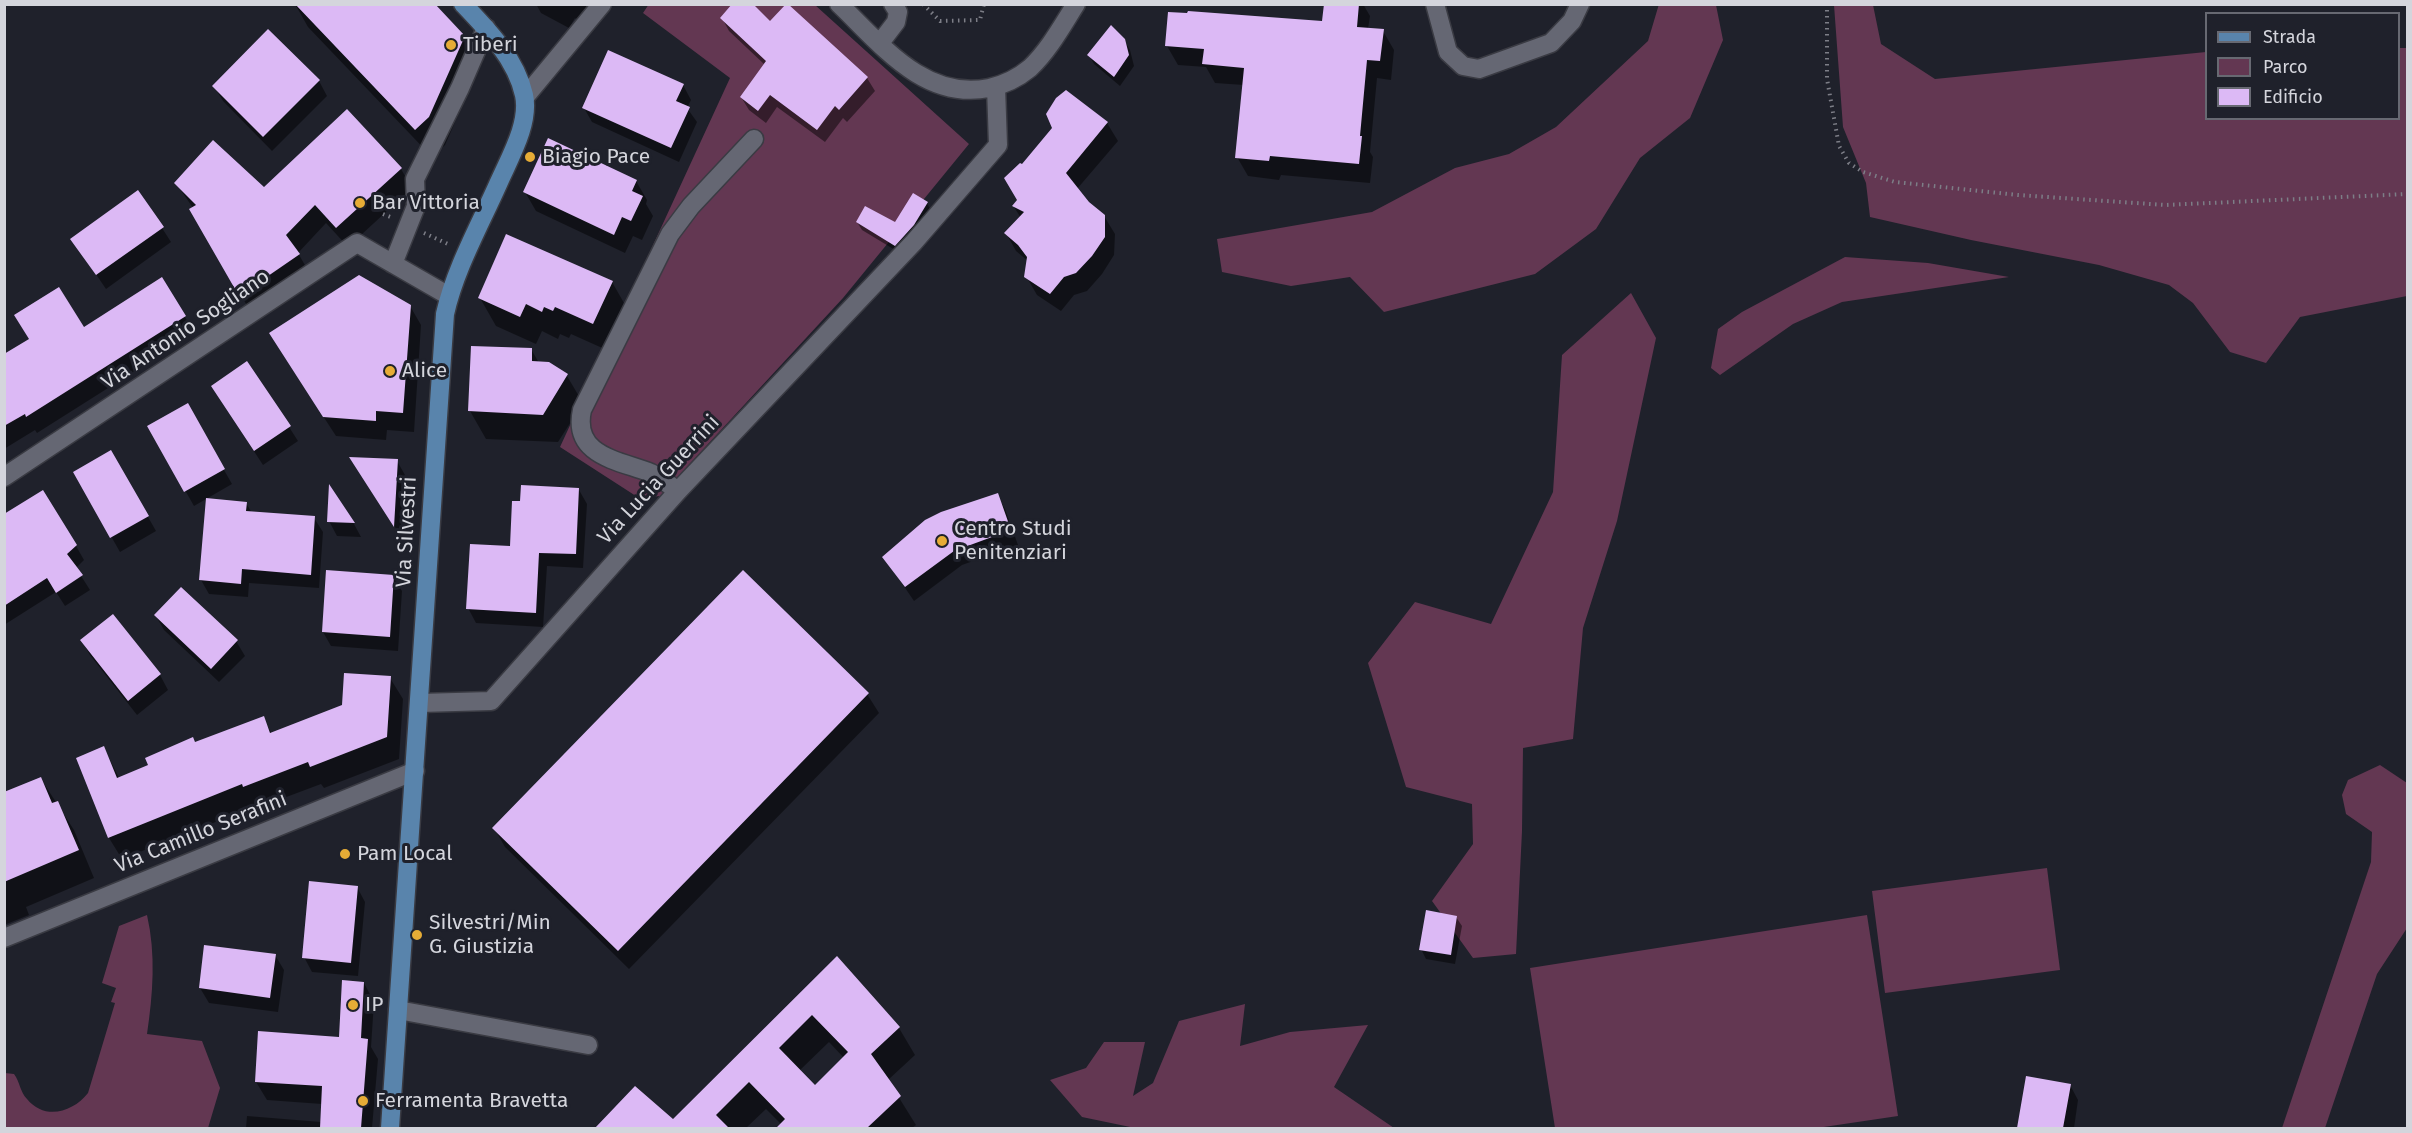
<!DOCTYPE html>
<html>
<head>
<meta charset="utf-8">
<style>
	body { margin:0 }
	#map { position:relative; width:2412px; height:1133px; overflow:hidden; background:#1f212b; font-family:"Fira Sans",sans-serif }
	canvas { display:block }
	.frame { position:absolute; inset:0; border:6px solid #d4d5dc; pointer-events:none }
	.legend { position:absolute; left:2205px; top:12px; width:195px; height:108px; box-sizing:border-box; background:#1f212b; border:2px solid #676972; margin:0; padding:8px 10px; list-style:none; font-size:18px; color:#d4d5dc }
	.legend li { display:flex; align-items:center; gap:12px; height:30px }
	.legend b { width:30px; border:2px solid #676972 }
</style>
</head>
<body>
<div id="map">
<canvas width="2412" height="1133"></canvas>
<div class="frame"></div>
<ul class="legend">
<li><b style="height:8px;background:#5984ac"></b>Strada</li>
<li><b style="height:16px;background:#633752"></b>Parco</li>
<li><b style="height:16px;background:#dcb9f5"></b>Edificio</li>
</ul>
</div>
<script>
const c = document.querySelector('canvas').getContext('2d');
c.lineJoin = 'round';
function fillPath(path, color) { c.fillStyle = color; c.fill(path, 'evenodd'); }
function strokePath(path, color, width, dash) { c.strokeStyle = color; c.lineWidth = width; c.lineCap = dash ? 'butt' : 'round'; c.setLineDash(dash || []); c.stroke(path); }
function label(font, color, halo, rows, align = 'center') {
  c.font = font + ' "Fira Sans",sans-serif'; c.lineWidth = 6; c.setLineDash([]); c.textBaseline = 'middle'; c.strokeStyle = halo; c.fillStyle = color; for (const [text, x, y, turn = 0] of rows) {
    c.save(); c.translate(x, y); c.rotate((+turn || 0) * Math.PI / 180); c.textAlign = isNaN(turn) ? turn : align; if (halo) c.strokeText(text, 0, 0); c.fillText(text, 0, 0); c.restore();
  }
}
const green = new Path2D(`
	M649,4l166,1 154,139 -126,154 -183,198 -21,2 -79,-51 170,-369 -87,-65z
	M1659,4l57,1 7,35 -33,78 -50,40 -44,71 -61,45 -151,38 -34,-35 -59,9 -69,-14 -5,-33 155,-27 83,-44 54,-14 47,-27 92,-86z
	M1834,5h39l8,39 54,35 271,-27v66h192l1,-70h8v248l-107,21 -34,46 -36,-11 -37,-49 -24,-18 -70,-20 -128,-25 -101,-23 -4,-34 -23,-56z
	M1845,257l83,6 81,14 -167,25 -49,22 -73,51 -9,-7 7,-39 24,-17z
	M1631,293l25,45 -39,183 -34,107 -10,111 -50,9 -1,83 -6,123 -43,4 -41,-57 41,-57 -1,-40 -66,-17 -38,-124 47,-61 76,22 62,-132 9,-137z
	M2380,765l27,18v145l-30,46 -52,154h-43l89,-266 1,-30 -26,-18 -4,-19 6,-15z
	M2047,868l13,102 -175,23 -13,-102z
	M147,915c9,39 6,79 0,119l55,7 18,47 -12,40h-203v-55l9,1c6,8 6,18 13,25 18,22 46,13 61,-6l27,-90 -4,-1 5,-14 -14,-5 17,-57z
	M1867,915l31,201 -81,12h-262l-25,-160z
	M1245,1004l-5,42 50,-14 78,-7 -34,62 60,41h-259l-53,-11 -32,-37 36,-12 18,-26h41l-12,54 20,-13 26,-62z`);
const shadow = new Path2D(`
	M295,4h137l31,33 17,28 -35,80 -13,12 -124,-130z
	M536,4h66l-18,22 -9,-8 -6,10 -28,-15z
	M1325,4h38l7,12 -2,13 15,2 11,19 -3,30 -14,-2 -7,74 3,5 -3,26 -89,-8 -2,5 -31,-4 -11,-19 7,-72 -29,-2 -9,-16 -28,-2 -11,-19 157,-23z
	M787,5l80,73 8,13 -28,31 -4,-4 -18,24 -48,-35 -11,16 -17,-13 -8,-13 24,-32 -36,-34 -7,-13 48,5z
	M1124,40l6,10 4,16 -14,20 -26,-22 -5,-9z
	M319,81l8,15 -55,55 -49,-50 -9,-15z
	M683,85l8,15 -4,8 10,14 -18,40 -87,-40 -8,-14z
	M1066,92l41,31 11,18 -41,48 11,15 16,12 11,18 -1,21 -12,19 -15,17 -13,4 -13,16 -24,-16 -11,-19 2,-15 -12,-10 -10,-18 15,-15 -7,-11 4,-6 4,-35 32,-37z
	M401,169l11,19 -64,59 -22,-24 -28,30 12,21 -58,40 -61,-104 2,-2 -17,-25 88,6z
	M636,181l11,19 -1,4 7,12 -11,24 -9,-4 -8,17 -89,-42 -11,-19z
	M927,203l4,8 -31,42 -38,-23 -5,-8 39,2z
	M162,228l9,14 -65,47 -34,-50z
	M161,279l34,54 -158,100 -2,-3 -31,19v-52l79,-68z
	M612,282l16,28 -19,41 -38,-17 -2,4 -9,-4 -2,5 -16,-8 -6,13 -40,-18 -16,-28z
	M410,306l11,19 -7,107 -27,-2 -1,10 -50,-4 -54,-83z
	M531,349l8,14h10l18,13 16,27 -25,39 -72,-3 -16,-28z
	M221,401l68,26 9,14 -35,24z
	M187,405l45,79 -38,22 -45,-79z
	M111,452l45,79 -36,21 -45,-79z
	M397,461l8,14 -3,63 -43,-67z
	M330,489l24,35 7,13 -24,-1 -8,-15z
	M579,490l8,14 -4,64 -36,-2 -4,61 -67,-4 -8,-15 43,-60 10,-46z
	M997,495l8,14 13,36 -56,20 -48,36 -30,-44z
	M246,503l6,10 62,5 9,14 -4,56 -70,-5 -1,14 -39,-3 -8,-14z
	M4,517l72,29 8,14 -8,8 14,22 -25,16 -9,-14 -52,33z
	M393,576l9,15 -4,60 -67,-5 -8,-14z
	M113,616l47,59 8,15 -31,25 -47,-60 -8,-14z
	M156,616l80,25 9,15 -26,26 -55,-52z
	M390,678l13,21 -4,60 -75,29 -3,-4 -64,24 -1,-2 -134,53 -13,-21 -31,-79 26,-11 15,30 76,-34 68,-26 9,16 72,-28z
	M867,694l12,19 -250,256 -124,-122 -11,-19z
	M41,779l33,51 20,48 -68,29 3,8 -25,10v-122z
	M357,887l8,15 -7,74 -46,-4 -8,-15z
	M1456,917l6,9 -7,38 -29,-5 -5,-10z
	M275,955l9,15 -6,42 -69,-9 -9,-15z
	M837,958l62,70 16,27 -27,25 28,45 -4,3h-134l4,-3 -16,-16 -20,19h-149l38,-40 38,33zM829,1042l15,16 -29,29 -16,-16z
	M364,983l10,19 -3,45 7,12 -6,69h-126l1,-12 74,6 1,-18 -55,-4 -11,-18 84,-44z
	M2027,1078l43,7 8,15 -4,28h-56z`);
const building = new Path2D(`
	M295,4h140l30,32 -36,81 -14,13z
	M732,4h21l17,17 16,-17h2l80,73 -29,33 -4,-4 -18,24 -47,-35 -12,16 -18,-14 26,-36 -46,-43z
	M1324,4h35l-2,23 27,2 -4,32 -13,-1 -7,76h2l-3,28 -89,-8 -1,5 -34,-3 9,-90 -42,-4 2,-15 -39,-3 3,-34 19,1 1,-2 134,10z
	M1111,25l14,14 4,16 -15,22 -27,-22z
	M268,29l52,51 -57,57 -51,-51z
	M608,50l76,34 -8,17 14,6 -19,41 -89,-40z
	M1066,90l42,32 -42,51 23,29 16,13v22l-13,19 -16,17 -12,4 -14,17 -26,-17 3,-20 -9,-12 -14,-12 20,-21 -12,-6 5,-6 -13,-22 16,-15 2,1 30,-36 -6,-14 10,-16z
	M347,109l55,59 -66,60 -21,-23 -29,30 14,19 -61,42 -50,-87 7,-4 -22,-22 39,-43 51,47z
	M548,138l89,42 -5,11 11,5 -12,25 -9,-4 -8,18 -91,-43z
	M138,190l26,37 -68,48 -26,-36z
	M913,193l15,9 -14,23 -19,21 -39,-24 9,-16 30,16z
	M506,234l107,47 -20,43 -38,-17 -2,4 -9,-4 -2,5 -16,-8 -6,13 -42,-19z
	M359,275l52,30 -8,108 -27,-2v10l-53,-4 -54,-84z
	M162,277l24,39 -160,101 -1,-3 -21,12v-72l25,-15 -15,-24 45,-28 25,40z
	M471,346l61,2v13l17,1 19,12 -25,41 -75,-4z
	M247,361l44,65 -37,25 -43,-65z
	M188,403l37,66 -41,23 -37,-66z
	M111,450l38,66 -39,22 -37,-66z
	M349,457l49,2 -4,68z
	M329,484l26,39 -28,-1z
	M521,485l58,3 -3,66 -37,-1 -3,60 -70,-4 4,-65 40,2 2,-45h8z
	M43,490l34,55 -10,9 16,21 -27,18 -9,-15 -43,28v-92z
	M998,493l13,37 -57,21 -49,36 -23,-30 43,-37 16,-8z
	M206,498l41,4 -1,9 69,5 -4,59 -69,-6 -1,15 -42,-4z
	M326,570l68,5 -4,62 -68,-5z
	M743,570l126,123 -251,258 -126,-123z
	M181,587l57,53 -27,29 -57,-54z
	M113,614l48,60 -33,27 -48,-61z
	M344,673l47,3 -4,61 -77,30 -2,-5 -65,25 -1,-3 -134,54 -32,-80 28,-12 13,32 31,-13 -3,-7 48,-21 2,5 69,-26 6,17 72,-28z
	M41,777l11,26 6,-2 21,49 -75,32v-90z
	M309,881l49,5 -7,77 -49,-5z
	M1426,910l31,6 -6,39 -32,-5z
	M204,945l72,9 -6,44 -71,-10z
	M837,956l63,71 -29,27 30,42 -34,32h-91l9,-9 -36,-37 -33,33 13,13h-134l40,-42 38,33zM812,1015l36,37 -33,33 -36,-37z
	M342,980l22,2 -3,56 7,1 -7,89h-41l2,-42 -67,-4 3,-51 81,6z
	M2026,1076l45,8 -8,44h-46z`);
const path = new Path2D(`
	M923,4l17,17 40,-1 4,-16
	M1827,4v75l12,67 10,17 14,9 32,10 123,13 147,10 243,-11
	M383,214l10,4
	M424,233l26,12`);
const minor = new Path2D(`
	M839,4c42,40 85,97 150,84 14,-3 29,-10 41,-20 19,-18 32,-42 46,-64
	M1435,4l13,48 15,14 16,3 72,-26 21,-22 8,-17
	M880,43l16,-21 2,-10 -5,-8
	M525,97l77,-93
	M393,264l23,-58 -1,-27 45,-91 26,-60
	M4,477l353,-234 92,53
	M678,491c-9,-6 -18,-14 -27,-18 -33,-13 -79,-17 -69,-63l88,-176 21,-28 63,-67
	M420,703l71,-2 187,-210 236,-249 84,-97 -2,-58
	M4,938l411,-167
	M398,1010l190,35`);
const major = new Path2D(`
	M390,1128l55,-814c10,-45 35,-89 54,-132 11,-25 31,-59 25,-87 -8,-36 -36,-65 -61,-91`);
const markers = [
	[451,45,6,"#e6ac36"],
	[530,157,6,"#e6ac36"],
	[360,203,6,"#e6ac36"],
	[390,371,6,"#e6ac36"],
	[942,541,6,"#e6ac36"],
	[345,854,6,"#e6ac36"],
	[417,935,6,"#e6ac36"],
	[353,1005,6,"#e6ac36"],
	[363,1101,6,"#e6ac36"]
];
const poiNames = [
	["Tiberi",463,45],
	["Biagio Pace",542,157],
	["Bar Vittoria",372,203],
	["Alice",402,371],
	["Centro Studi",954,529],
	["Penitenziari",954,553],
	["Pam Local",357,854],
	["Silvestri/Min",429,923],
	["G. Giustizia",429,947],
	["IP",365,1005],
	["Ferramenta Bravetta",375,1101]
];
const streetNames = [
	["Via Antonio Sogliano",186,330,-34],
	["Via Lucia Guerrini",659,480,-47],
	["Via Silvestri",407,532,-87],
	["Via Camillo Serafini",201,833,-22]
];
fillPath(green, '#633752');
fillPath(shadow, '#0007');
fillPath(building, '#dcb9f5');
strokePath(minor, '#3a3b43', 21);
strokePath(major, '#3a3b43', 21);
strokePath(path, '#7d7e87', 4, [1.5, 4.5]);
strokePath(minor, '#656773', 18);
strokePath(major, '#5984ac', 18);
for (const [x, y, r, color] of markers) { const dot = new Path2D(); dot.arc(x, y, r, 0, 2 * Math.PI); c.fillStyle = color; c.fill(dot); strokePath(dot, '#1f212b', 2); }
label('21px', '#d4d5dc', '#1f212b', poiNames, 'left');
label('21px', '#d4d5dc', '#1f212b', streetNames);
</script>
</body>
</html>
